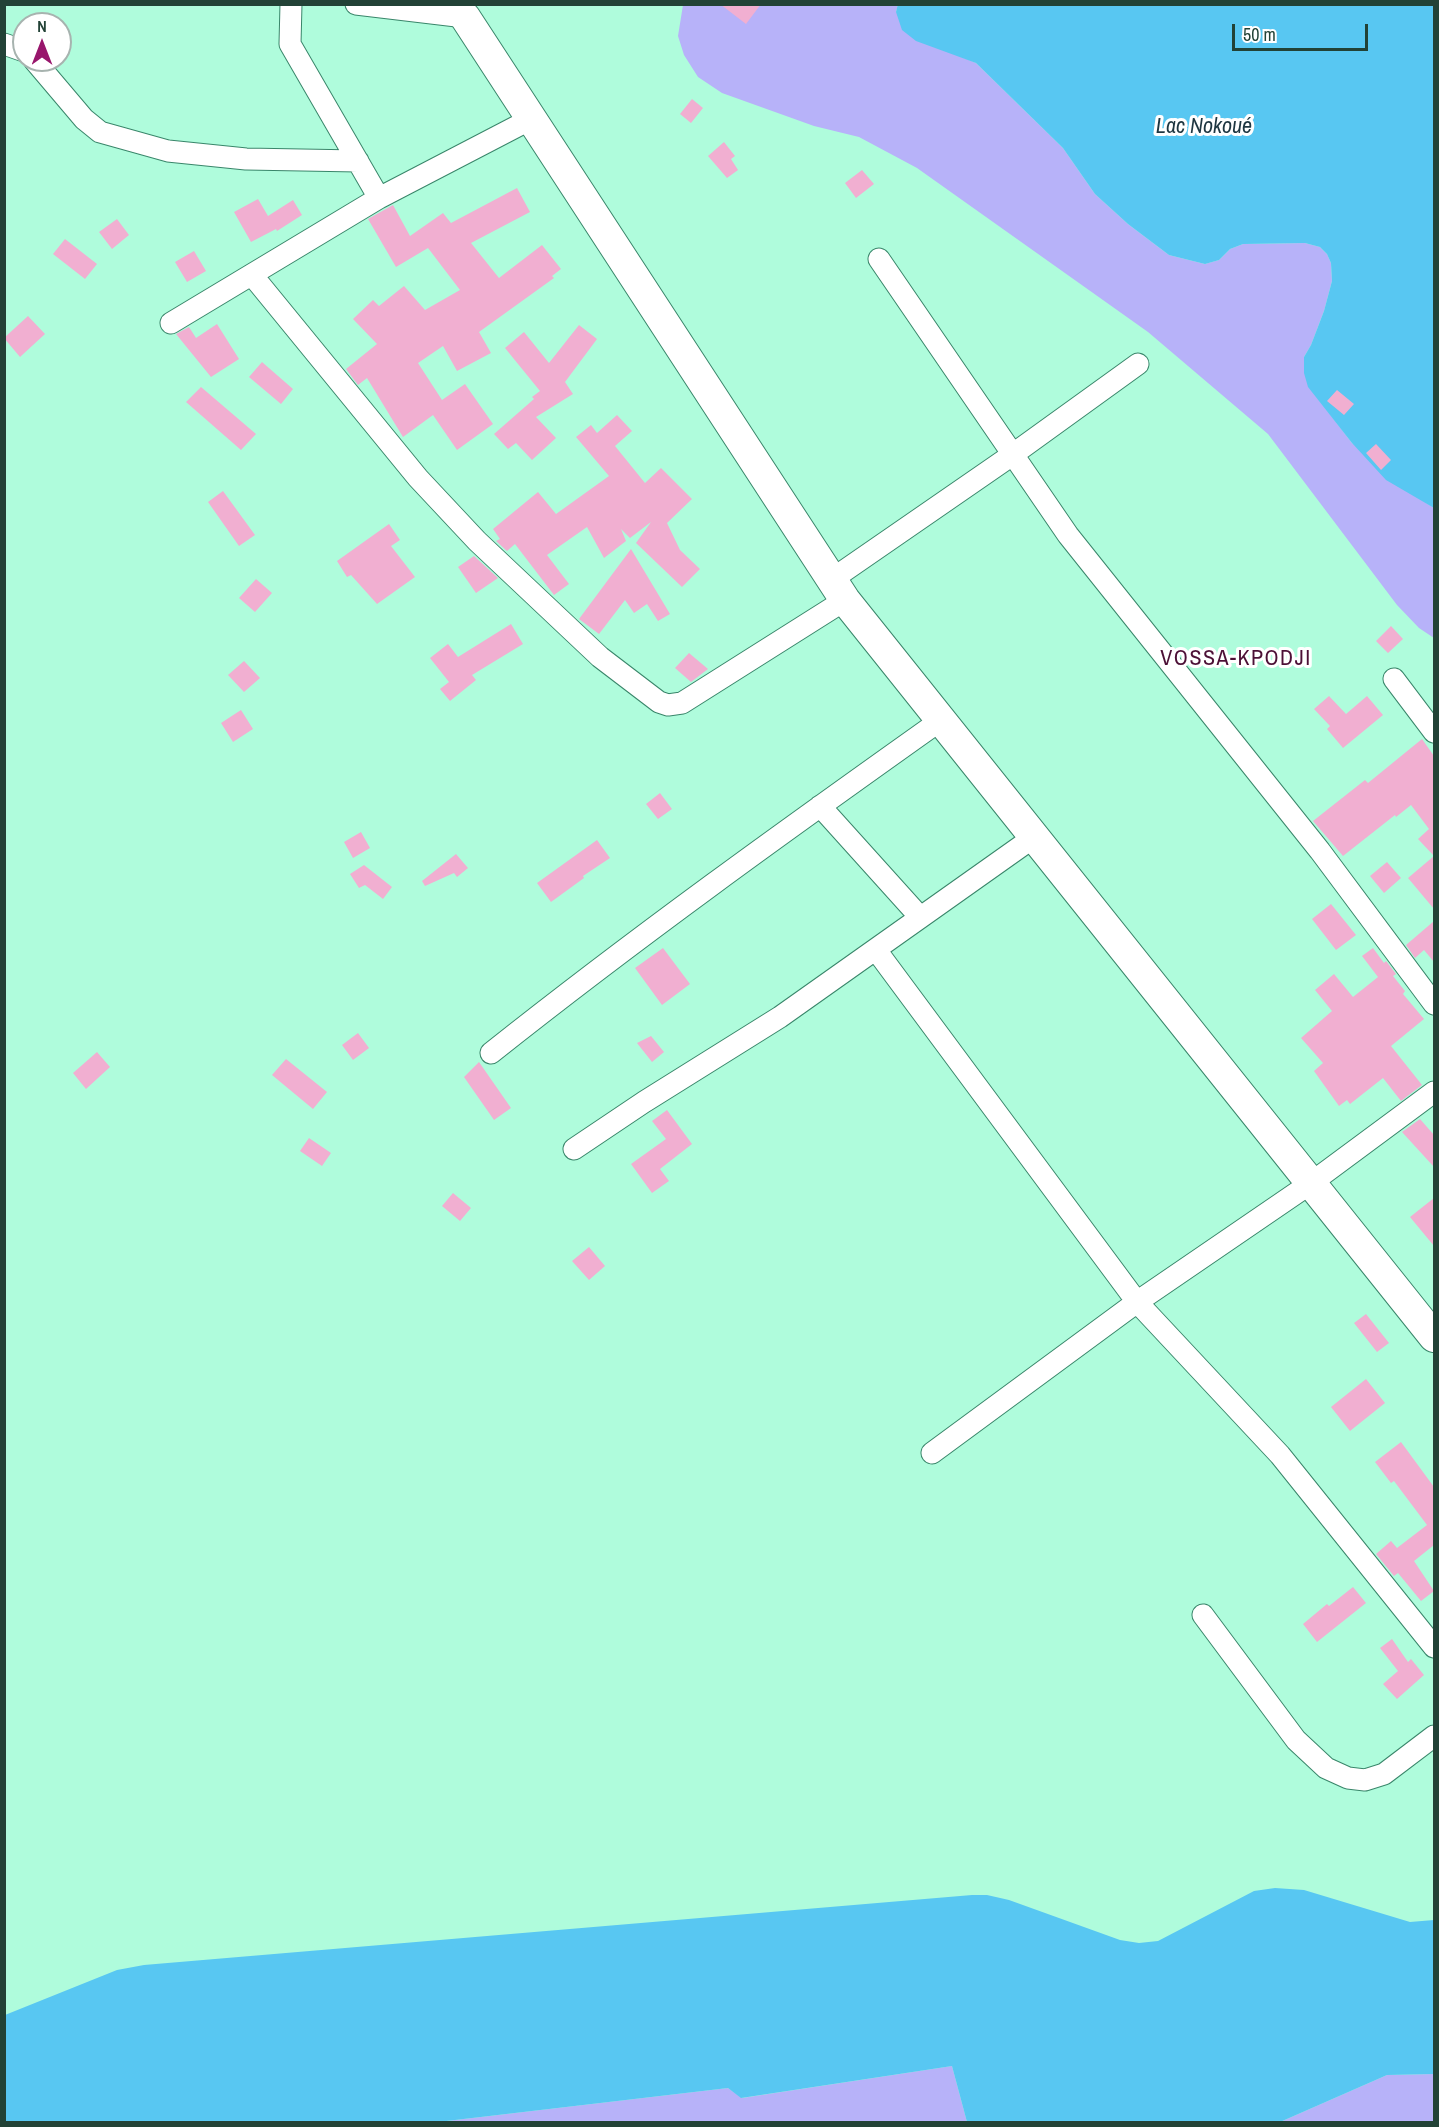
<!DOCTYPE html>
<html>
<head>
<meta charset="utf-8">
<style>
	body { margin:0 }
	#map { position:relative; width:1439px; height:2127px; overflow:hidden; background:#affcdc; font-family:"Archivo Narrow",sans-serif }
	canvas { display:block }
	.frame { position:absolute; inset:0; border:6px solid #224236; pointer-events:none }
	.north { position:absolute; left:12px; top:12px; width:60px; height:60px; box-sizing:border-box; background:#fff; border:2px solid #a7b3af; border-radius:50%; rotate:0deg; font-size:16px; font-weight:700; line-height:24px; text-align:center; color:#224236 }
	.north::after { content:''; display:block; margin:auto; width:21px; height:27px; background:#98166c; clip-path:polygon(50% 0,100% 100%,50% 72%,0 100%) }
	.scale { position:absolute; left:1232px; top:24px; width:136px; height:27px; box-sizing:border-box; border:3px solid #224236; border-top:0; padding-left:8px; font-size:18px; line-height:21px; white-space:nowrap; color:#224236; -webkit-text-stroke:4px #fff; paint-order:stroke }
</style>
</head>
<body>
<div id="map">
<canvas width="1439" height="2127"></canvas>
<div class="frame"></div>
<div class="north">N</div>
<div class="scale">50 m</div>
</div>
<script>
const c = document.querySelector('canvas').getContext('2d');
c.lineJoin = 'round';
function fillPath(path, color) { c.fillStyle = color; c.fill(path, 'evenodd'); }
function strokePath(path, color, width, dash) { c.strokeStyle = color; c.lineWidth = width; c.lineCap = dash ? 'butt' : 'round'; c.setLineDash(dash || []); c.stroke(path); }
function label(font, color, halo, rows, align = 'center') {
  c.font = font + ' "Archivo Narrow",sans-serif'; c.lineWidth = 6; c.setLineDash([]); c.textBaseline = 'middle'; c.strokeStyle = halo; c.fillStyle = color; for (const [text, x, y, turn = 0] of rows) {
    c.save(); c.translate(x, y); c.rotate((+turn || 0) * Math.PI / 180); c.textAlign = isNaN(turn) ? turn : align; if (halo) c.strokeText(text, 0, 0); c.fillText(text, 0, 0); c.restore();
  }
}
const green = new Path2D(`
	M683,5h215l-2,7 59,42 21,9 87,85 32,46 33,30 41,31 36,9 14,-4 11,-11 13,-5 62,-1 15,4 7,7 4,9 1,18 -8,30 -13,34 -7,12 5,30 43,56 62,52 20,13v130l-15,-10 -22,-23 -129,-171 -120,-102 -231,-164 -58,-31 -45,-11 -92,-33 -24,-16 -14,-22 -6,-19z
	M952,2066l15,56h-529l290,-34 14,10z
	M1434,2074v48h-154l107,-47z`);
const water = new Path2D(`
	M898,4l536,1v503l-48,-28 -34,-37 -44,-56 -4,-14v-16l7,-12 13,-34 8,-30 -1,-18 -4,-9 -7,-7 -15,-4 -62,1 -13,5 -11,11 -14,4 -36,-9 -41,-31 -33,-30 -32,-46 -87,-85 -60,-22 -14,-11 -6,-18z
	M1275,1888l29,2 106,32 24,-2v154l-47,1 -107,47h-313l-15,-56 -211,32 -13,-10 -290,34h-433v-107l112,-45 27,-5 828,-70h15l22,5 111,40 19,3 19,-2 96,-50z`);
const building = new Path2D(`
	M720,4h41l-15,20z
	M692,99l11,9 -12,15 -11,-9z
	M724,142l11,14 -4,3 7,11 -11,8 -19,-22z
	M862,170l12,14 -18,14 -11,-15z
	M517,188l13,24 -59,31 28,35 43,-33 19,24 -9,7 2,2 -75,54 12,21 -34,18 -14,-25 -25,17 24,37 23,-16 28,40 -36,26 -24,-35 -30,22 -36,-59 -9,7 -12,-16 31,-25 -24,-25 20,-19 6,6 25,-20 21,24 35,-20 -32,-42 -32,19 -28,-48 25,-14 17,31 33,-23 8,10z
	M258,199l10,17 25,-16 9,15 -25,16 -1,-2 -25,13 -17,-30z
	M117,219l12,16 -17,14 -13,-17z
	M65,239l32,25 -12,15 -32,-25z
	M194,251l12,20 -19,11 -12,-20z
	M28,316l17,18 -25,23 -16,-19z
	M217,324l22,35 -28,18 -35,-43 13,-7 7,11z
	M579,325l18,14 -32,43 8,12 -37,23 20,21 -24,22 -16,-17 -8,6 -14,-15 40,-35 -2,-2 8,-6 -35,-43 19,-16 25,31z
	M262,362l31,27 -12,15 -32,-27z
	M201,387l55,47 -15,16 -55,-48z
	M1337,390l17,14 -10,11 -17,-14z
	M617,415l15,16 -17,15 30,37 16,-15 31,31 -25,24 13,27 20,19 -18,18 -46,-44 15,-21 -21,16 -9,-9 5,12 -22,17 -17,-31 -40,28 22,29 -15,11 -39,-51 -8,7 -11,-10 4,-2 -7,-10 45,-37 18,22 53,-38 -33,-39 15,-12 6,8z
	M1376,444l15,16 -10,10 -15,-17z
	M223,491l32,44 -16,11 -31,-44z
	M389,524l11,16 -9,6 24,31 -38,27 -26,-29 -4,2 -10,-16z
	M631,549l39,65 -12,7 -11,-17 -13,9 -9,-13 -26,34 -20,-15z
	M474,556l24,22 -22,15 -18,-26z
	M256,579l16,14 -17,19 -16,-14z
	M511,624l12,20 -51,31 4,5 -26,21 -10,-12 9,-7 -19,-24 18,-14 10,13z
	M1391,626l12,13 -15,14 -12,-12z
	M689,653l19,16 -17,13 -16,-14z
	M244,661l16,17 -16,14 -16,-17z
	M1329,696l17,18 21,-18 16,19 -40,33 -16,-19 3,-3 -16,-17z
	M241,710l12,19 -20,13 -12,-19z
	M1422,739l12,17v153l-26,-31 26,-22 -16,-17 11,-10 -18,-24 -15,12 -1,-2 -52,41 -30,-35 52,-41 3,3z
	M660,793l12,16 -14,10 -12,-15z
	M361,832l9,16 -17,10 -9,-16z
	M597,840l13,18 -27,18 1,2 -33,24 -14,-19z
	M456,854l12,14 -11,9 -3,-4 -29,13 -3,-5z
	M1387,862l14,16 -17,15 -14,-17z
	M364,865l28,22 -9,12 -18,-14 -6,3 -9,-14z
	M1331,904l25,31 -20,15 -24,-31z
	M1434,921v41l-10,-12 -9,8 -9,-13z
	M663,948l27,36 -28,21 -27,-37z
	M1373,948l11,15 2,-2 10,13 -3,2 12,15 -2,3 21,25 -33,27 31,39 -21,16 -18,-23 -33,26 -3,-4 -8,6 -25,-35 9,-8 -22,-25 31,-27 -17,-21 19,-16 19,23 25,-20 -16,-21z
	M358,1033l11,15 -16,12 -11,-15z
	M651,1036l13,16 -12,10 -15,-19z
	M97,1052l13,15 -24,22 -13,-16z
	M286,1059l41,33 -14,17 -41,-34z
	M479,1062l32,46 -17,12 -30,-43z
	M667,1110l25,34 -32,25 9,12 -17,12 -21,-29 35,-25 -14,-18z
	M1420,1119l14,16v32l-32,-35z
	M309,1138l22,15 -9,13 -22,-15z
	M453,1193l18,15 -11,13 -18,-15z
	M1434,1198v48l-24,-29z
	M589,1247l16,19 -16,14 -17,-19z
	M1366,1314l23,29 -12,9 -23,-29z
	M1366,1379l19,24 -35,28 -19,-24z
	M1401,1442l33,45v58l-20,16 20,30 -13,10 -23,-28 -4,3 -18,-22 15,-13 6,7 30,-23 -33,-44 -3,2 -16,-21z
	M1353,1587l13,16 -49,39 -14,-18 24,-20 2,2z
	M1392,1639l16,23 3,-3 13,16 -27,24 -14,-15 15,-13 -18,-23z`);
const street = new Path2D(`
	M291,4l-1,40 89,154
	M356,4l109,13
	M4,44l20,7
	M34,60l50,59 16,13 68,19 78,8 112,2
	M879,259l189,276 252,316 114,153
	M252,275l166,203 59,63 123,116 59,45 9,3 14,-2 163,-103
	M171,323l208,-125 152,-79
	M831,580l181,-125 126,-91
	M1394,679l40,53
	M820,806l100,111
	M876,950l261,352 143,153 154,192
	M491,1053c146,-116 298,-225 450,-333
	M574,1149l70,-47 136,-85 254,-180
	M932,1453l205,-151 174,-119 123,-91
	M1203,1615l93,125 30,28 22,10 17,2 19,-6 50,-38`);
const secondary = new Path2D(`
	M465,17l380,583 589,737`);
const waterNames = [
	["Lac Nokoué",1204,127]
];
const neighbourhoodNames = [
	["VOSSA-KPODJI",1236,659]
];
fillPath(green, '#b7b2f9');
fillPath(water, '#58c7f2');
fillPath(building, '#f1afd1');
strokePath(street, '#39866a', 23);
strokePath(secondary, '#39866a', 32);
strokePath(street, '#fff', 21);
strokePath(secondary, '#fff', 30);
label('italic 22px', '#1e3641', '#fff', waterNames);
c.letterSpacing = '1.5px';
label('22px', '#4c1036', '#fff', neighbourhoodNames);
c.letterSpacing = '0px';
</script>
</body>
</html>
